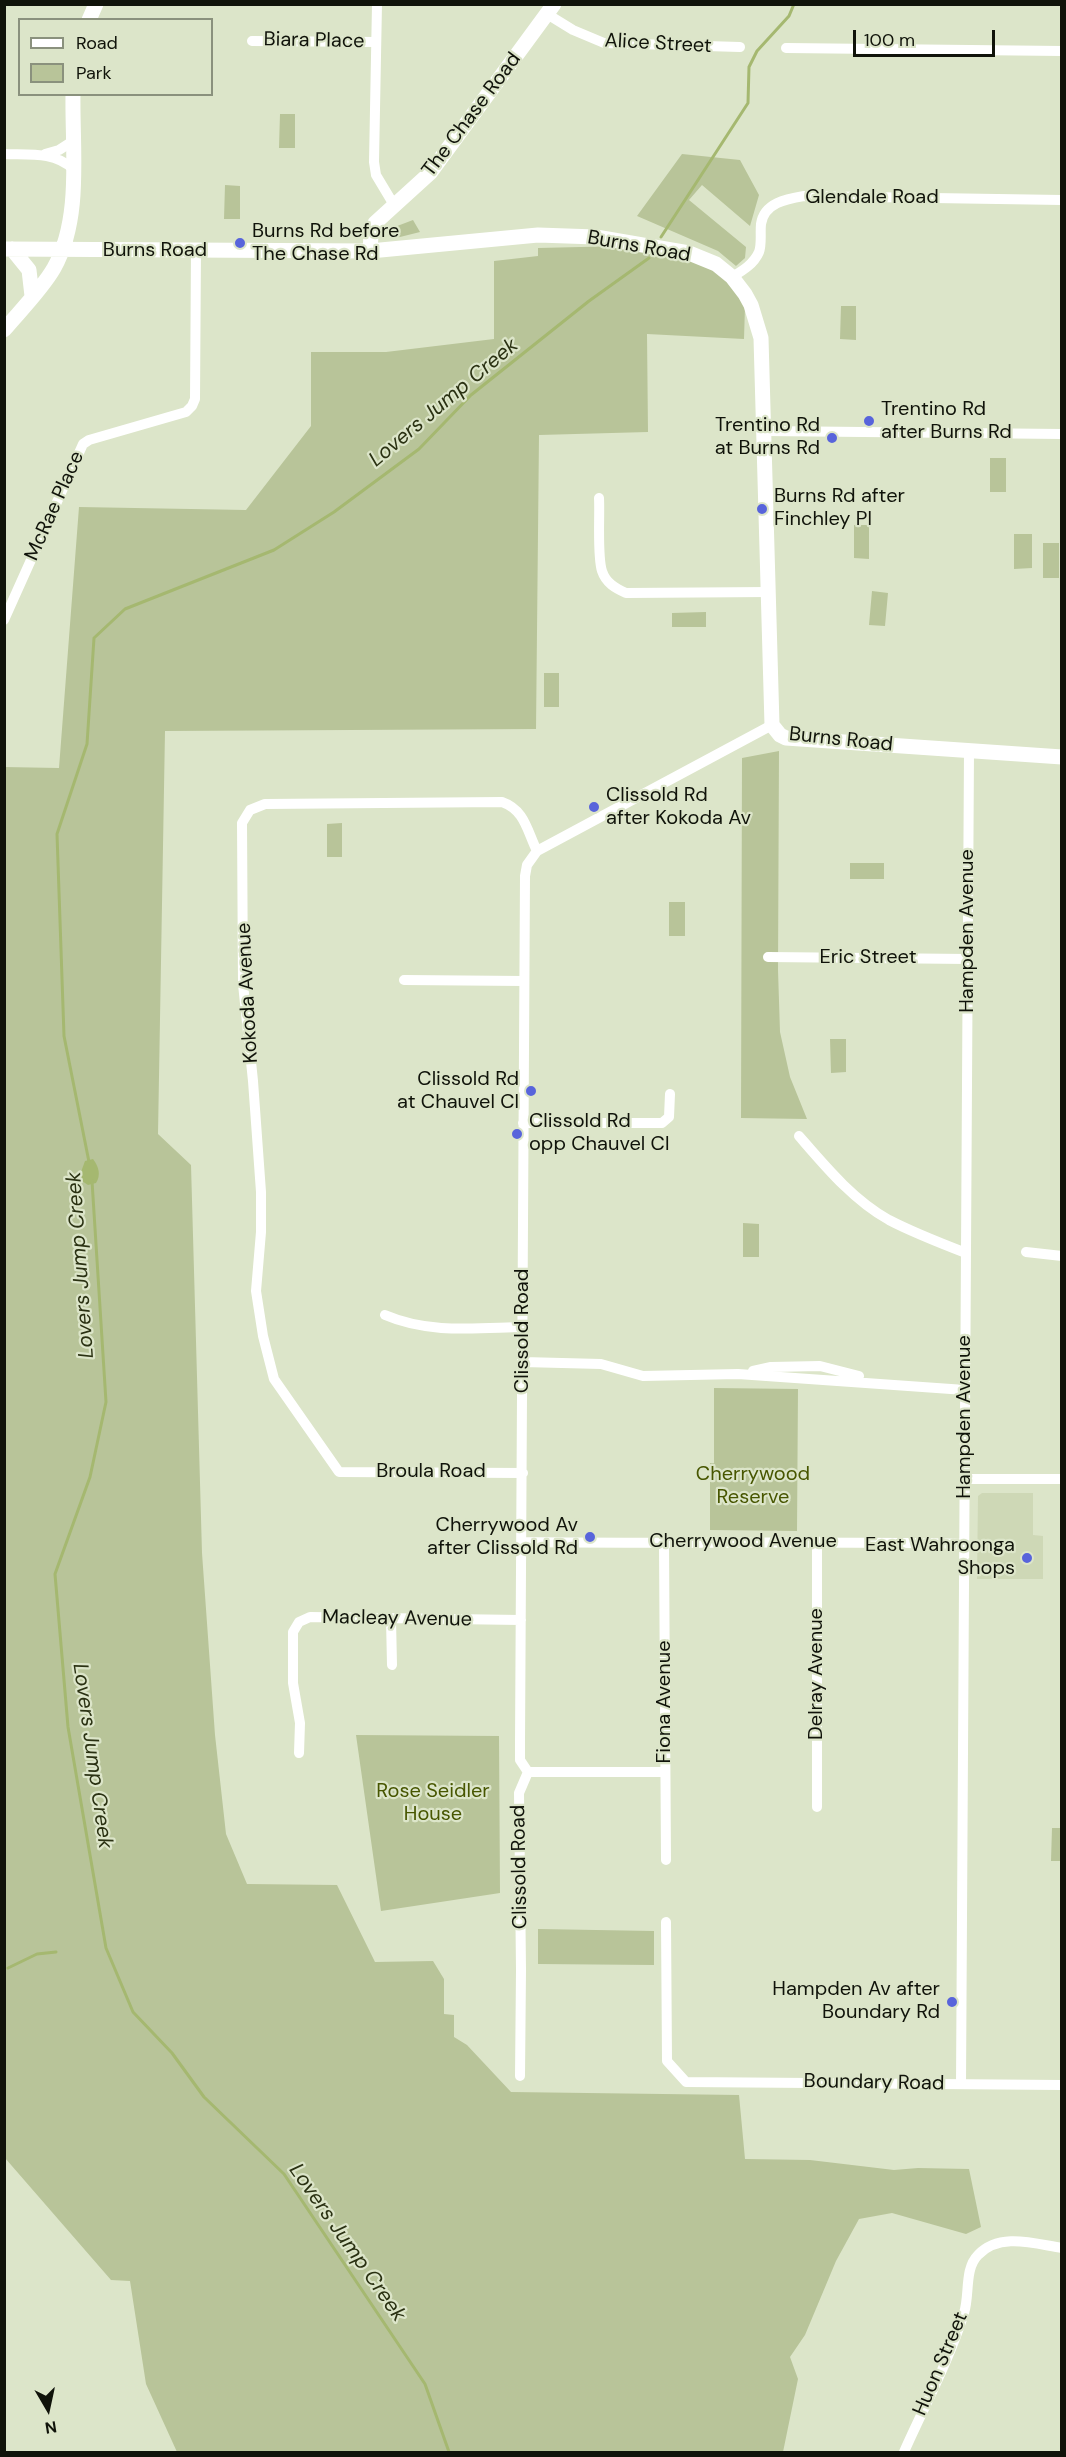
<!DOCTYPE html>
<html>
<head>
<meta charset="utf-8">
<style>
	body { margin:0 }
	#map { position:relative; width:1066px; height:2457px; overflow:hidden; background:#dce5c9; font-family:"DM Sans",sans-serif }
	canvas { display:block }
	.frame { position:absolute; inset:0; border:6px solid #10130a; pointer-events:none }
	.legend { position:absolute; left:18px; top:18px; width:195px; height:78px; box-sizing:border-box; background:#dce5c9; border:2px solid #8a917d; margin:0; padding:8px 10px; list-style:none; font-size:18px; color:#10130a }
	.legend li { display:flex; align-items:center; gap:12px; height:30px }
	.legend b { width:30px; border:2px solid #8a917d }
	.north { position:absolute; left:18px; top:2379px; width:60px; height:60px; -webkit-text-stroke:4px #dce5c9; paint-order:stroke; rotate:171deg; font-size:16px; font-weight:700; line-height:24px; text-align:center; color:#10130a }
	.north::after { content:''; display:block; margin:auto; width:21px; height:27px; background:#10130a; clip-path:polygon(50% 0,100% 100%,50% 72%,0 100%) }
	.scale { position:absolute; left:853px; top:30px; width:142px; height:27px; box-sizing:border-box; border:3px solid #10130a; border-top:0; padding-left:8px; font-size:18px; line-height:21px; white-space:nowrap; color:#10130a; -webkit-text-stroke:4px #dce5c9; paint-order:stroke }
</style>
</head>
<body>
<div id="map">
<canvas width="1066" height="2457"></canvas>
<div class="frame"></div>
<ul class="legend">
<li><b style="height:8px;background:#fff"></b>Road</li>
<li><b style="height:16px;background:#b8c499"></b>Park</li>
</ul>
<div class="north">N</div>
<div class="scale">100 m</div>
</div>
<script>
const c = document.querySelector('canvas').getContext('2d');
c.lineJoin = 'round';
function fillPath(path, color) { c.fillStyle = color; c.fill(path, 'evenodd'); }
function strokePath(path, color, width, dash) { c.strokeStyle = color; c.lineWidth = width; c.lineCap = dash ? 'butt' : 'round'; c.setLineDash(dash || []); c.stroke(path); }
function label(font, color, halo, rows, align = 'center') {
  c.font = font + ' "DM Sans",sans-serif'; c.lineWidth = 4.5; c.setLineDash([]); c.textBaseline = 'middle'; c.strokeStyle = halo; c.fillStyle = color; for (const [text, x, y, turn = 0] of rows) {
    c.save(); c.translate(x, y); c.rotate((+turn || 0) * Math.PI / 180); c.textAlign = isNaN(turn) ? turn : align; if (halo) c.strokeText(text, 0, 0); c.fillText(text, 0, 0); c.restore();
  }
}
const built = new Path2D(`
	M982,1493h51v42l10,1v43h-66l1,-83z`);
const green = new Path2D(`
	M280,114h15v34h-16z
	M682,154l58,6 19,35 -9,31 -48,-41 -13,15 57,47 -1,11 -9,8 -18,-15 -81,-35z
	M225,185l15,1v33h-16z
	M413,220l7,12 -24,6 -4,-10z
	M624,246l70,13 41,25 10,22 -1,33 -97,-5 1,98 -109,3 -3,294 -371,2 -7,403 33,31 11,388 13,182 11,99 21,50 90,1 38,77 58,-1 11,18v35l10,1v22l13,8 44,47 228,3 6,64 65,1 84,10 24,-2 51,1 12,58 -15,7 -74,-21 -33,6 -23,42 -31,74 -15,22 8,22 -15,73h-606l-31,-68 -16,-103 -19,-1 -106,-122 -1,-1391 55,1 20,-261 167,3 65,-84v-74h75l108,-13v-78l44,-5v-8z
	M841,306h15v34l-16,-1z
	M1006,458v34h-16v-34z
	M854,525h15v34l-15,-1z
	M1014,534h18v34l-18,1z
	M1043,543h16v35h-16z
	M872,591l16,2 -3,33 -16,-1z
	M706,612v15h-34v-14z
	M544,673h15v34h-15z
	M779,751l-1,219 2,62 10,45 17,42 -66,-1 1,-360z
	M342,823v34h-15v-33z
	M850,863h34v16h-34z
	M669,902h16v34h-16z
	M830,1039h16v33l-15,1z
	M743,1223l16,1v33h-16z
	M714,1388l84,1 -1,142 -87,-1v-67h4z
	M356,1735l143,1 1,157 -119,18z
	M1052,1828h9v33h-10z
	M538,1929l116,2v34l-116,-1z`);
const water = new Path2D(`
	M93,1159c6,8 8,16 3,24l-8,2 -6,-4 -1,-9 4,-11z`);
const stream = new Path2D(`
	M661,237l87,-134 1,-36 8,-16 32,-35 5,-12
	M89,1162l-25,-126 -7,-202 30,-90 7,-106 31,-29 149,-59 60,-38 85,-63 52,-54 118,-94 60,-43
	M92,1181l14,221 -16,75 -35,97 13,153 38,221 27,64 39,41 32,44 80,77 141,210 24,68
	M8,1968l29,-14 19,-2`);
const street = new Path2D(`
	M377,4l-3,158 2,13 18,30
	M547,14l26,16 31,13 136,4
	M252,41l124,1
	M786,48l276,3
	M4,154c24,1 50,-3 69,15
	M45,154l14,-4 14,-9
	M732,277c10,-6 22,-13 27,-25 3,-8 1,-19 2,-28 3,-21 25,-25 43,-28l258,4
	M764,431l298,3
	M599,498c1,18 -2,58 3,73 4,12 13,17 24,22l143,-1
	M4,620l79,-176 6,-4 97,-28 6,-6 3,-7 1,-148
	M768,957l200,2
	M404,980l120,1
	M523,1123h139l7,-6 1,-23
	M799,1136c26,30 54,64 90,84 25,13 51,23 77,33
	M1026,1252l36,4
	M385,1315c44,19 91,13 138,12
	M523,1362l78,2 42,12 95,-2 227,16
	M753,1371l18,-4 49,-1 39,10
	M523,1473l-184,-1 -65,-93 -11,-43 -7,-45 5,-59v-40l-8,-111 -10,-97 -1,-161 8,-13 15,-6 237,-2c23,8 25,29 35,49
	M964,1479h98
	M817,1541v266
	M523,1542c147,2 294,-1 441,2
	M664,1544l2,316
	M391,1619l1,46
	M299,1753l1,-30 -7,-40v-51l6,-10 11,-5 211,3
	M528,1772h137
	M666,1922l1,139 19,21 376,3
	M520,2076l1,-106 -2,-177 9,-21 -8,-12v-18l5,-866 2,-11 10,-14 235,-126
	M961,2084l8,-1333
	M904,2452c20,-45 45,-91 60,-139 6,-18 0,-44 14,-58 22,-23 57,-11 84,-7`);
const secondary = new Path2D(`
	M89,20l7,-16
	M4,249l366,2 168,-16 58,2 93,16 27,11 16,13 13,17 6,11 10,33 11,387 8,10 6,3 276,19
	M12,249l17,21 3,26
	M370,251l1,-16 4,-12 55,-50 124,-169
	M4,330c16,-19 38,-41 50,-62 28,-50 18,-118 19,-174`);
const markers = [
	[240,243,6,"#5864db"],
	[869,421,6,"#5864db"],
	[832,438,6,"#5864db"],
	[762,509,6,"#5864db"],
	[594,807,6,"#5864db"],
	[531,1091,6,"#5864db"],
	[517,1134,6,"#5864db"],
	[590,1537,6,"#5864db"],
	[1027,1558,6,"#5864db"],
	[952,2002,6,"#5864db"]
];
const streetNames = [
	["Biara Place",314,41,1],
	["Alice Street",658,44,3],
	["The Chase Road",472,115,-53],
	["Glendale Road",872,198],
	["Burns Road",639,247,10],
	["Burns Road",155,251],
	["McRae Place",55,506,-66],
	["Burns Road",841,740,6],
	["Hampden Avenue",968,931,-90],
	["Eric Street",868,958],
	["Kokoda Avenue",248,993,-93],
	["Clissold Road",523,1331,-90],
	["Hampden Avenue",965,1417,-90],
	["Broula Road",431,1472],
	["Cherrywood Avenue",743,1542],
	["Macleay Avenue",397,1619,1],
	["Delray Avenue",817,1674,-90],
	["Fiona Avenue",665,1702,-90],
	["Clissold Road",520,1867,-91],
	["Boundary Road",874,2083,1],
	["Huon Street",941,2364,-67]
];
const poiNames = [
	["Burns Rd before",252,232],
	["The Chase Rd",252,255],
	["Trentino Rd",881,410],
	["after Burns Rd",881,433],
	["Trentino Rd",820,426,"right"],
	["at Burns Rd",820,449,"right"],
	["Burns Rd after",774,497],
	["Finchley Pl",774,520],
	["Clissold Rd",606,796],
	["after Kokoda Av",606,819],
	["Clissold Rd",519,1080,"right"],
	["at Chauvel Cl",519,1103,"right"],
	["Clissold Rd",529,1122],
	["opp Chauvel Cl",529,1145],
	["Cherrywood Av",578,1526,"right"],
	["after Clissold Rd",578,1549,"right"],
	["East Wahroonga",1015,1546,"right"],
	["Shops",1015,1569,"right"],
	["Hampden Av after",940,1990,"right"],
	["Boundary Rd",940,2013,"right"]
];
const parkNames = [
	["Cherrywood",753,1475],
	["Reserve",753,1498],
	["Rose Seidler",433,1792],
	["House",433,1815]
];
const waterNames = [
	["Lovers Jump Creek",444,403,-40],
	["Lovers Jump Creek",81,1265,-94],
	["Lovers Jump Creek",92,1756,82],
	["Lovers Jump Creek",347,2243,55]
];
fillPath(built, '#ced8b6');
fillPath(green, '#b8c499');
fillPath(water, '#a5b870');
strokePath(stream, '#a5b870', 3);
strokePath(street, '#fff', 10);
strokePath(secondary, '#fff', 15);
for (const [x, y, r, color] of markers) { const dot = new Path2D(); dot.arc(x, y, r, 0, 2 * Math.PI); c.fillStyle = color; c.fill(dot); strokePath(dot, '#dce5c9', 2); }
label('20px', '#10130a', '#dce5c9', streetNames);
label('20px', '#10130a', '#dce5c9', poiNames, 'left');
label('20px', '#475600', '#dce5c9', parkNames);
label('italic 21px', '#2a3112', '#dce5c9', waterNames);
</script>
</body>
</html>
